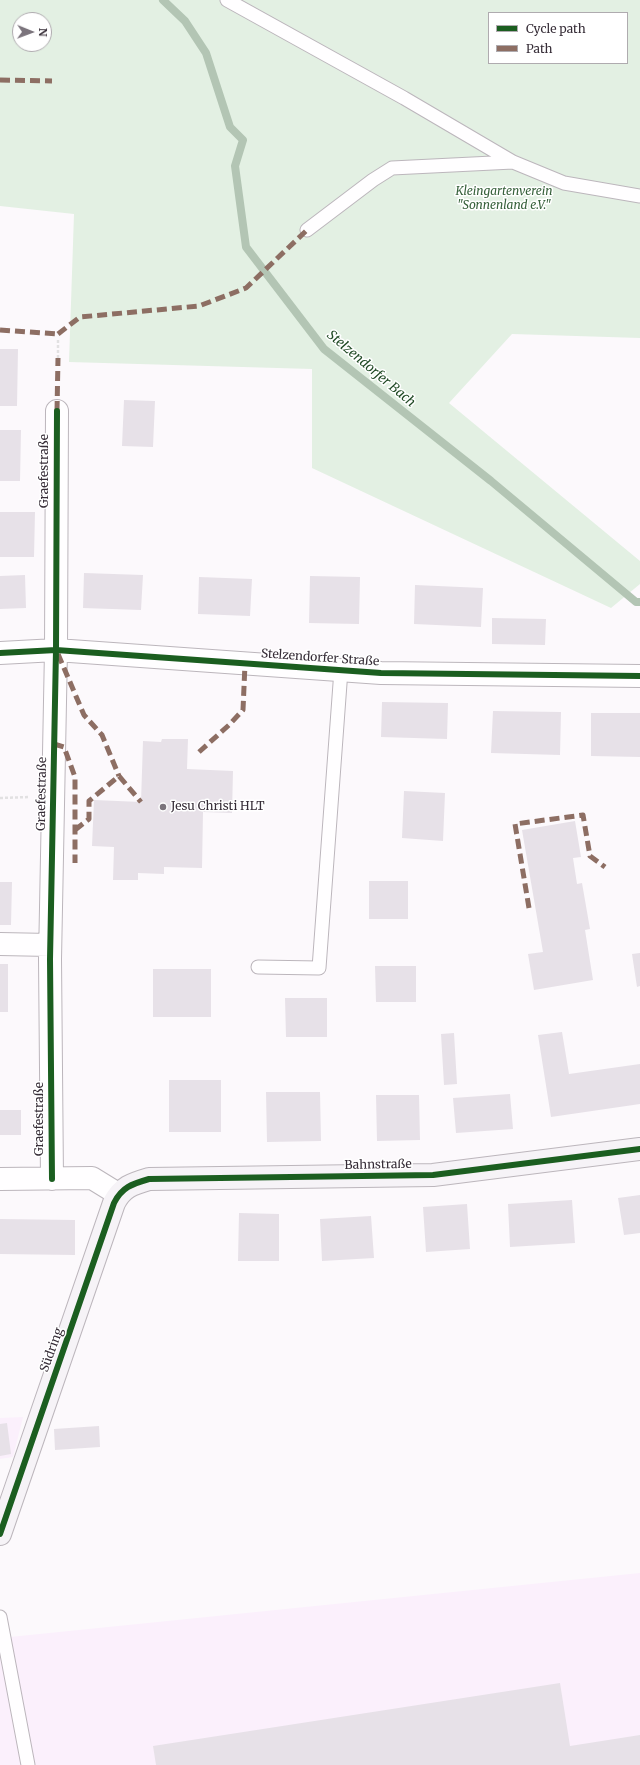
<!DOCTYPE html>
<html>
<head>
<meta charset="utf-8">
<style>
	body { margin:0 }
	#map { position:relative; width:640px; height:1765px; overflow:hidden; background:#fcf9fc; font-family:Merriweather,serif }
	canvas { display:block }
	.legend { position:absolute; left:488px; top:12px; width:140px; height:52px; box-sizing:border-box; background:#fff; border:1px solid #afabaf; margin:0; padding:5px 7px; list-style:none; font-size:12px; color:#362d37 }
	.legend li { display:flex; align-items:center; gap:8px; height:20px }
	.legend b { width:20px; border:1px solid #afabaf }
	.north { position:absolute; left:12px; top:12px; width:40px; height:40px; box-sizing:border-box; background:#fff; border:1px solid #afabaf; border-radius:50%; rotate:91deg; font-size:11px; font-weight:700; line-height:16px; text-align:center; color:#362d37 }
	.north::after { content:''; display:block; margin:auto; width:14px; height:18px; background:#7b747c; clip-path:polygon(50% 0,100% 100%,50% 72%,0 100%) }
</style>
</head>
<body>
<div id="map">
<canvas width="640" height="1765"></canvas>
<ul class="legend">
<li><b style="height:5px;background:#1b5e20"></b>Cycle path</li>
<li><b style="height:5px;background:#8d6e63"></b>Path</li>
</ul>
<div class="north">N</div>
</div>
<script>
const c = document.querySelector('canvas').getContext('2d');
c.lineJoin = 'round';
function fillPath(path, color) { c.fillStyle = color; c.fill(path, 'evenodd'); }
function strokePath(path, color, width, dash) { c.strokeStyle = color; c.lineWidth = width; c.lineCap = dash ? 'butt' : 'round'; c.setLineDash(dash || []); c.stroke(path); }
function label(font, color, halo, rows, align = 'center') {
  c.font = font + ' Merriweather,serif'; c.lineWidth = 3; c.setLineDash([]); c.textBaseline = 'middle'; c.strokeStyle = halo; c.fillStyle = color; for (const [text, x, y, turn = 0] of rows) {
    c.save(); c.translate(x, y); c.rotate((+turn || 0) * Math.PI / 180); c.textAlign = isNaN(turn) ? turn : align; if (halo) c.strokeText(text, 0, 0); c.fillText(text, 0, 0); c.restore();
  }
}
const built = new Path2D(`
	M23,1417l-10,40 -13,2v-41z
	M640,1573v192h-640v-127z`);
const green = new Path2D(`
	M0,0h640v338l-128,-4 -63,69 191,158v23l-29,24 -299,-140v-99l-243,-7 5,-148 -74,-8zM489,13h138v50h-138zM20,20h24v24h-24z`);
const stream = new Path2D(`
	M163,0l22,21 21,32 24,74 13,13 -8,26 11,81 78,102 167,132 145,121h4`);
const building = new Path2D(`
	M0,349h18l-1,57h-17z
	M124,400l31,1 -2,46 -31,-1z
	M0,430h21l-1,51h-20z
	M0,512h35l-1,45h-34z
	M84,573l59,2 -2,35 -58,-2z
	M25,575l1,33 -26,1v-33z
	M310,576l50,1 -1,47 -50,-1z
	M199,577l53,2 -2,37 -52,-2z
	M415,585l68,3 -2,39 -67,-3z
	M492,618l54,1 -1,26 -53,-1z
	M382,702l66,1 -1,36 -66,-2z
	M493,711l68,1 -1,43 -69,-2z
	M591,713h49v44l-49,-1z
	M162,739h26l-1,30 46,2 -1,42 -29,-1 -1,56 -38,-1v7l-26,-1v7h-25l1,-33 -22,-1 2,-46 47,2 2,-61 18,1z
	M404,791l41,2 -2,48 -41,-3z
	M575,821l6,36 -8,1 4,26 5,-1 8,46 -5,1 8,50 -59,10 -6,-36 15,-2 -21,-122z
	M369,881h39v38h-39z
	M0,882h12l-1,43h-11z
	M640,953v33l-3,1 -5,-33z
	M0,964h8v48h-8z
	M375,966h41v36h-40z
	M153,969h58v48h-58z
	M285,998h42v39h-41z
	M562,1032l7,42 71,-10v40l-89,13 -13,-82z
	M454,1033l3,51 -13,1 -3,-51z
	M169,1080h52v52h-52z
	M266,1092h54l1,49 -54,1z
	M510,1094l3,35 -57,4 -3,-35z
	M376,1095h43l1,45 -43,1z
	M0,1110h21v25h-21z
	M640,1195v38l-16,2 -6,-37z
	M572,1200l3,43 -65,4 -2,-43z
	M467,1204l3,45 -44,3 -3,-45z
	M239,1213l40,1v47h-41z
	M371,1216l3,42 -52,3 -2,-42z
	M0,1219l75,1v35l-75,-1z
	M7,1423l4,31 -11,2v-32z
	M99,1426l1,21 -45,3 -1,-21z
	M560,1683l10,63 70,-11v30h-484l-3,-19z`);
const path = new Path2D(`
	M58,358v-20
	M0,798l29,-1`);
const lane = new Path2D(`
	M227,0l177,98 109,64 51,21 76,13
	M307,230l66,-50 19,-12 121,-6
	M258,967l61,1 22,-298
	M0,1617l28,148`);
const street = new Path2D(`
	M0,653l56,-3 325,23 259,3
	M0,944l50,1
	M0,1179l92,-1 26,16
	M52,1179l-2,-220 6,-309 1,-239`);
const secondary = new Path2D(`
	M0,1534l114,-331c8,-16 18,-19 35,-24l284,-4 207,-26`);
const quiet = new Path2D(`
	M0,80l52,1
	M0,330l58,4
	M58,334l22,-17 119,-11 47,-18 61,-58
	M57,411l1,-53
	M58,654l26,61 18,20 17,41
	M54,744l10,3 11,30v86
	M199,752l30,-27 14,-15 2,-46
	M75,830l14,-11v-18l30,-25 22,26
	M529,908l-14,-84 68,-9 7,41 15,11`);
const cycleway = new Path2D(`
	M0,653l56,-3 325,23 259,3
	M52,1179l-2,-220 6,-309 1,-239
	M0,1534l114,-331c8,-16 18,-19 35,-24l284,-4 207,-26`);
const markers = [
	[163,807,4,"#7b747c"]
];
const parkNames = [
	["Kleingartenverein",504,192],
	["\"Sonnenland e.V.\"",504,206]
];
const streetNames = [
	["Graefestraße",45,471,-90],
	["Stelzendorfer Straße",320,658,4],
	["Graefestraße",42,794,-89],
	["Graefestraße",40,1119,-90],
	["Bahnstraße",378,1165,-1],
	["Südring",52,1350,-70]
];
const poiNames = [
	["Jesu Christi HLT",171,807]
];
const waterNames = [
	["Stelzendorfer Bach",371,369,40]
];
fillPath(built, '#fbf0fc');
fillPath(green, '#e3f0e3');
strokePath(stream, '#b3c5b4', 8);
fillPath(building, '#e7e1e8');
strokePath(lane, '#bcb6bc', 15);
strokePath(street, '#bcb6bc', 24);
strokePath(secondary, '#bcb6bc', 24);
strokePath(path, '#e2e1e2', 2.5, [3, 2]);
strokePath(lane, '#fffeff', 13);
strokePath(street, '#fffeff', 22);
strokePath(secondary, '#f6f3f7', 22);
strokePath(quiet, '#8d6e63', 5, [10, 5]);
strokePath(cycleway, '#1b5e20', 6);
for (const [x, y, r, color] of markers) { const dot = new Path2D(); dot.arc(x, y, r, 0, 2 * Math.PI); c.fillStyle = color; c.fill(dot); strokePath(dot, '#fff', 1.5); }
label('italic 12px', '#37613b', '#fff', parkNames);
label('12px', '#362d37', '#fff', streetNames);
label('12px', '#362d37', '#fff', poiNames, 'left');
label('italic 13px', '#1f4924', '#fff', waterNames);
</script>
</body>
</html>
